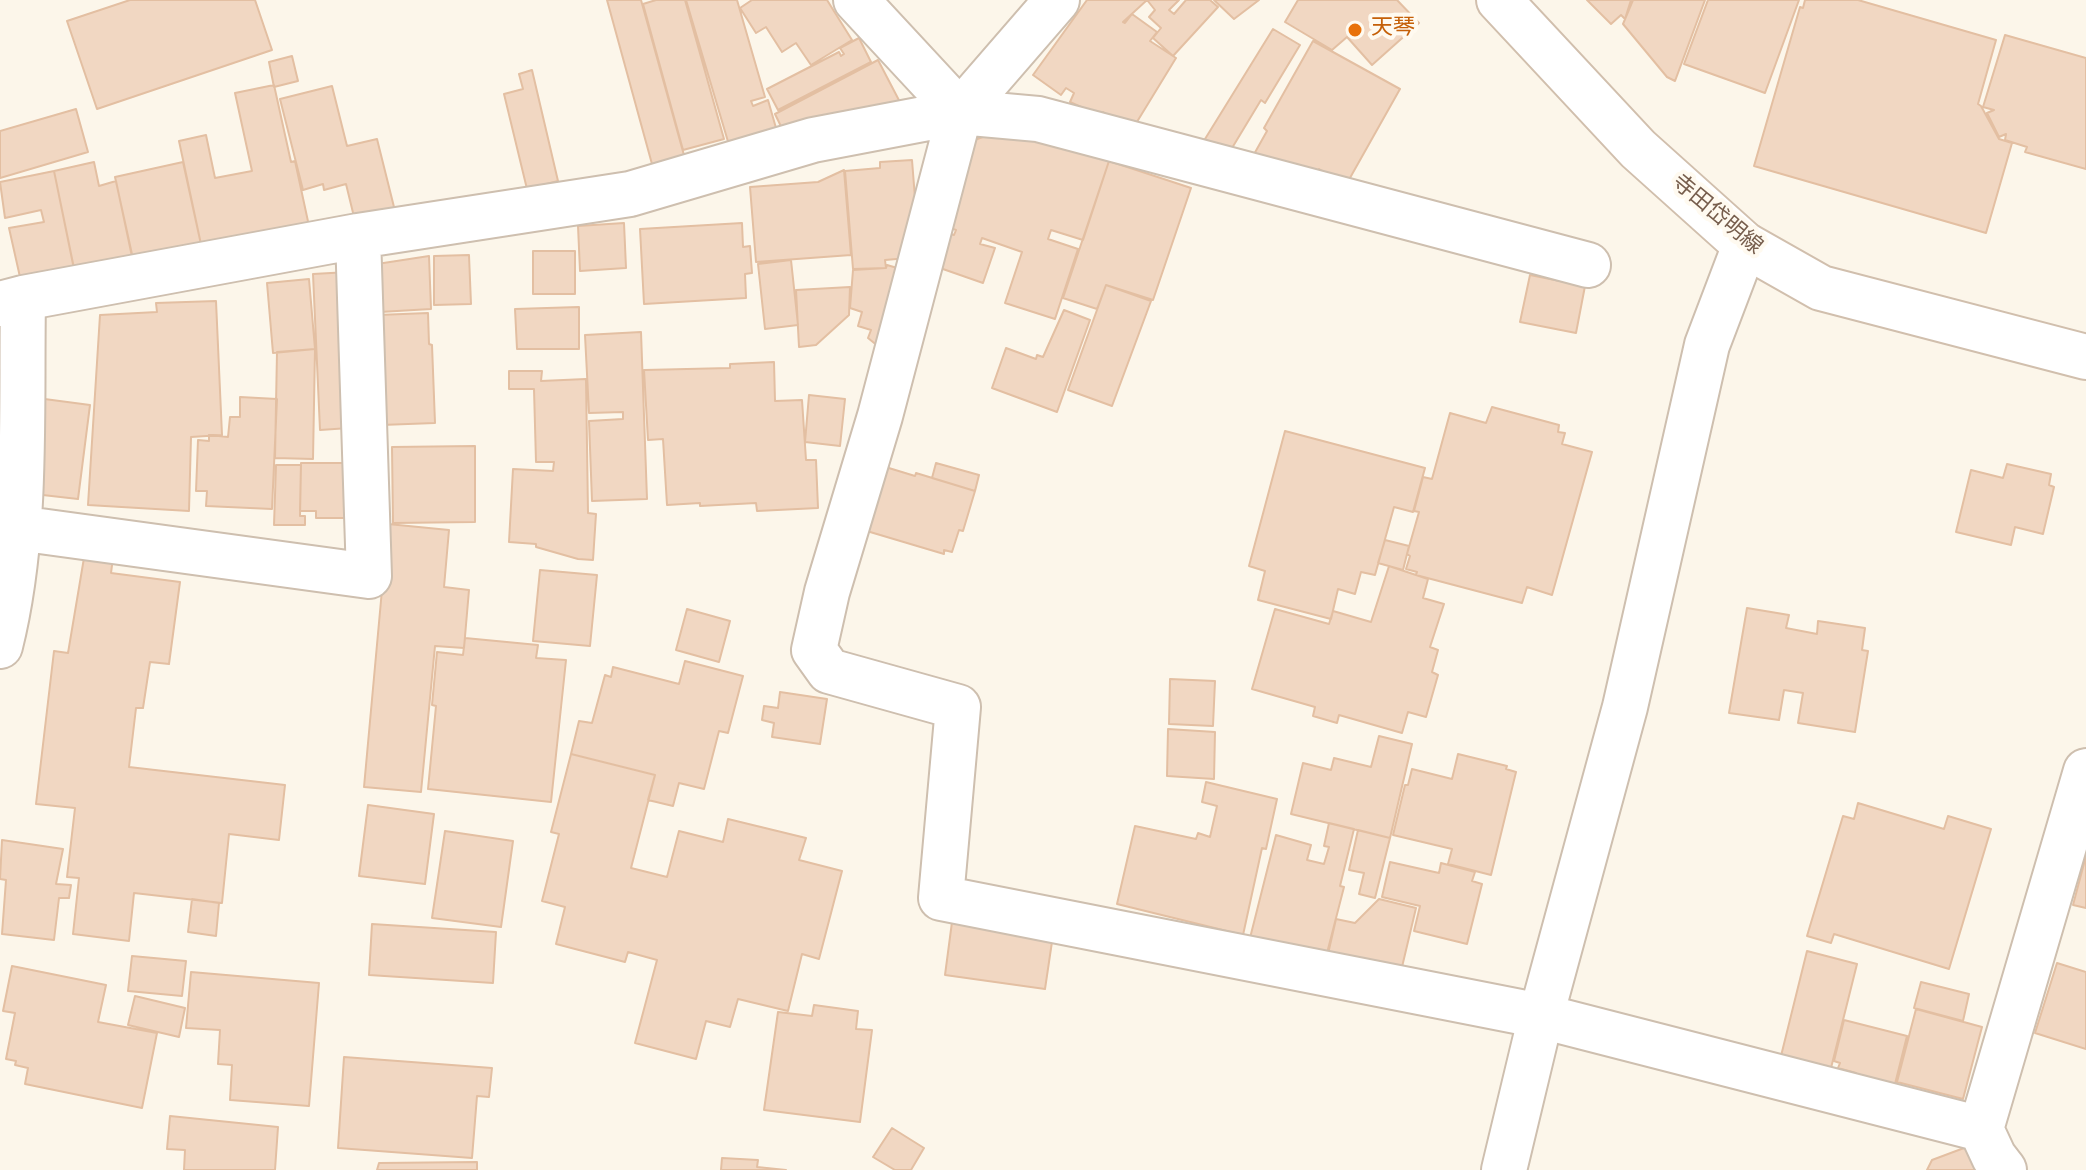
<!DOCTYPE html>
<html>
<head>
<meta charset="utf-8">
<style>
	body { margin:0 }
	canvas { display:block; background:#fcf6ea }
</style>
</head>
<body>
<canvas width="2086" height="1170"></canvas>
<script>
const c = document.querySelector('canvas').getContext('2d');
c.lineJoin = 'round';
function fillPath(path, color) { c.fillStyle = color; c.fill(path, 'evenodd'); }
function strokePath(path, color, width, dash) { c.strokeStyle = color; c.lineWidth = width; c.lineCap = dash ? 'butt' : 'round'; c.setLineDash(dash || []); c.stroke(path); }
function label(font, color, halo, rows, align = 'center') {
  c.font = font + ' Overpass,"Noto Sans JP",sans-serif'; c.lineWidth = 8; c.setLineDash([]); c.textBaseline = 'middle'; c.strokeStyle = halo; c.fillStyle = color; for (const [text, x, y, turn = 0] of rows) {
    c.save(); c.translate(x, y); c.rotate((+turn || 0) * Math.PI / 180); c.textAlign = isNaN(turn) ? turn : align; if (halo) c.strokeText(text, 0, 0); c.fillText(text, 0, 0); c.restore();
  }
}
const building = new Path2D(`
	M130,0h125l17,50 -175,59 -30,-88z
	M607,0h34l46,166 -32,9z
	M656,0h29l39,139 -41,11 -40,-146z
	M686,0h51l28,97 -14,4 2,5 15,-6 10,35 -46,20z
	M752,0h75l25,40 -41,25 -15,-22 -14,9 -16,-25 -10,6 -16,-25z
	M1087,0h92l-10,10 5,4 12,-14h24l8,7 -45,49 -20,-18 8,-10 -12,-11 6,-7 -8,-10 -24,22 2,1 7,-9 25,18 -7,9 26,17 -44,72 -29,-18 -2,4 -31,-14 4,-9 -8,-5 -5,7 -28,-20z
	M1214,0h45l-25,19z
	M1298,0h99l22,23 -47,42 -25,-28 -15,13 -47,-28z
	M1587,0h44l-6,19 -4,-4 -10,9z
	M1633,0h72l-30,81 -8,-4 -44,-53z
	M1708,0h91l-34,93 -81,-29z
	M1805,0h53l138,40 -18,64 3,2 18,33 13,4 -26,90 -232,-67 46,-159 3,1z
	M1273,29l27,16 -35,58 -4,-3 -32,53 -24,-14z
	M2005,35l81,23v111l-61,-17 2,-5 -22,-7 1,-6 -7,3 -12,-24 7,-3 -11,-3z
	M859,38l12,24 -93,48 -11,-21 72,-37 2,4 3,-2 -4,-6z
	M1313,41l87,48 -54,96 -27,-16 -4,6 -62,-19 14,-25 -3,-3z
	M292,56l6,25 -24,6 -5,-25z
	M878,60l24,46 -112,39 -15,-31z
	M532,70l26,111 -31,8 -23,-95 19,-5 -4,-15z
	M274,85l17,77 4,-1 14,65 -107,23 -23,-108 27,-6 9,43 37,-7 -17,-78z
	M332,86l15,60 30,-7 19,76 -40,10 -10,-41 -22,6 -1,-6 -20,6 -23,-91z
	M76,109l12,43 -88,26v-47z
	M1004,129l105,32 -26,79 -32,-10 -3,9 30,10 -23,70 -50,-16 17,-51 -40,-14 -2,6 15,4 -12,35 -43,-15 10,-34 4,1 2,-5 -12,-4 28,-85z
	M912,160l3,38 -7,60 -23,2 1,8 -33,1 -8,-98 35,-3v-6z
	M1109,161l82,27 -38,112 -47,-15 -9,24 -34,-11z
	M94,162l5,24 17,-5 18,85 -58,12 -22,-107z
	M183,162l19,87 -67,19 -20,-91z
	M844,170l7,85 -95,7 -6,-75 68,-5z
	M54,171l21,103 -53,12 -13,-58 35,-6 -3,-12 -36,8 -5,-36z
	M624,223l2,45 -46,3 -2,-45z
	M742,223l1,24 7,-1 2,27 -7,1 1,24 -102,6 -4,-75z
	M533,251h42v43h-42z
	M469,255l2,49 -37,1v-49z
	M429,256l2,53 -51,3 -3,-48z
	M791,260l7,65 -33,4 -7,-65z
	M887,265l17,5 -25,77 -11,-9 3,-8 -13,-4 4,-14 -12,-4 3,-38 33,-2z
	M349,272l15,155 -44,3 -7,-156z
	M1530,275l55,11 -9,47 -56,-11z
	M309,279l6,70 -42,4 -6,-70z
	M1106,285l45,16 -39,105 -44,-16z
	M850,287l-1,28 -33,30 -17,2 -3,-57z
	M216,301l6,134 -31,2 -2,74 -101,-6 12,-190 57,-3 -1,-9z
	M579,307v42h-62l-2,-40z
	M1064,310l26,10 -33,92 -65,-24 14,-40 30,11 1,-4 6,2z
	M428,313l1,31 3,1 3,78 -54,2 -3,-110z
	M641,332l6,167 -55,2 -3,-80 34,-2v-7l-34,1 -4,-78z
	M315,349l-2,110 -38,-1 2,-106z
	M774,362l1,39 27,-1 4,60h10l2,48 -61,3 -1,-8 -56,3v-3l-33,2 -4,-66 -15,1 -4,-70 86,-2v-4z
	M509,371h33l-1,10 45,-2 2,134 8,1 -3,46 -15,-1 -42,-12v-3l-27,-2 4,-73 40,2 1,-9h-18l-2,-73h-25z
	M809,395l36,4 -5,47 -35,-4z
	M240,397l37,2 -5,110 -66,-3 1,-15h-11l2,-51 11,1v-6l19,2 2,-20h10z
	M37,398l53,7 -12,94 -53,-6z
	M1492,407l67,18 -1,7 7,1 -3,11 30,8 -40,143 -25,-8 -5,16 -106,-28 1,-3 -11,-3 4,-13 -3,-2 12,-42 -5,-1 9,-34 9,2 18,-66 36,10z
	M1285,431l140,37 -12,44 -19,-5 -19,68 -14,-3 -6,22 -17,-5 -7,30 -73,-19 7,-29 -16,-5z
	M475,446v76l-82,1 -1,-76z
	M301,463h61l-2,55h-44v-7h-16z
	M936,463l43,12 -4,16 -43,-13z
	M2007,464l44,10 -2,11 5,2 -11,47 -28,-7 -4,18 -55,-13 15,-62 32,8z
	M276,465h25l-1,51h5v9h-31z
	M879,465l36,11 1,-3 59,18 -12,40 -4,-1 -7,22 -8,-2v4l-84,-25z
	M388,524l61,6 -5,57 25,3 -5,58 -29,-2 -14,146 -57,-5z
	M1385,540l24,6 -6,24 -25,-7z
	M86,546l28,4 -3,23 69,9 -11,82 -19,-2 -7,46h-7l-7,59 156,18 -6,55 -50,-6 -7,69 -88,-10 -5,48 -56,-7 6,-56 -12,-1 8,-69 -39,-4 18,-153 14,2z
	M1389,566l39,13 -5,19 21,6 -14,43 8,3 -6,22 6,3 -12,42 -18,-5 -6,21 -63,-18 -2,8 -24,-7 2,-9 -63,-18 23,-80 54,15 4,-13 38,11z
	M540,570l57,5 -7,71 -57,-5z
	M1747,608l42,7 -3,13 31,6 1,-13 47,7 -3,22 6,1 -13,81 -57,-9 5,-30 -19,-3 -5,30 -50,-7z
	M687,609l43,12 -11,41 -43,-12z
	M465,638l73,7 -2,13 30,2 -15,142 -123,-13 8,-83 -4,-1 5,-53 26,3z
	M685,661l58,15 -15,57 -9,-2 -15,58 -25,-6 -6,23 -25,-6 7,-25 -84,-21 8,-33 13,2 13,-48 6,2 2,-10 66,17z
	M1170,679l45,2 -2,45 -44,-2z
	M780,692l47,7 -7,45 -48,-7 2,-14 -12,-3 2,-14 14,2z
	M1168,729l47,3 -1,47 -47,-3z
	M1379,736l33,8 -22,94 -99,-24 12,-51 28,7 3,-12 37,9z
	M571,754l84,21 -24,93 36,9 12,-46 44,11 5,-23 78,19 -7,22 43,11 -23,88 -17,-5 -14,57 -50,-12 -8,28 -24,-6 -10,38 -61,-16 22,-83 -29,-8 -3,10 -69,-18 9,-37 -23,-6 17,-67 -8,-2z
	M1458,754l49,12 -1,3 10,3 -25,103 -43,-11 4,-15 -59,-14 12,-50h3l4,-16 40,10z
	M1206,782l71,17 -11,50 -4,-1 -19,87 -126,-31 18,-78 61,13 2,-6 12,4 7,-31 -15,-4z
	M1858,803l86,26 4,-13 43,13 -42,140 -115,-35 -3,9 -24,-7 36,-120 11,3z
	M368,805l66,9 -9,70 -66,-8z
	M1329,823l25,6 -14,57 4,1 -18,70 -76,-19 26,-103 35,10 -4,15 17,4 5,-17 -5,-1z
	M1358,830l32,8 -15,60 -16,-4 5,-21 -15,-3z
	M445,831l68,10 -12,86 -69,-9z
	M2,840l61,9 -7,35 15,1 -2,13h-10l-5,42 -52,-6 4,-54 -6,-1z
	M2086,856v52l-13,-3z
	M1390,862l49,11 2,-10 34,9 -3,9 10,3 -15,60 -53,-13 6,-25 -38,-9z
	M192,899l27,4 -3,33 -28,-4z
	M1379,899l37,9 -14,59 -74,-13 8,-35 19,4z
	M952,922l101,13 -8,54 -100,-14z
	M372,924l124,8 -3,51 -124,-8z
	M1807,951l50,13 -27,108 -50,-12z
	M132,956l54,5 -4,35 -54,-5z
	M2057,963l29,9v77l-51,-16z
	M12,966l94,19 -8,37 59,11 -15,75 -117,-24 3,-16 -13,-3 1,-4 -10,-2 9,-46 -12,-2z
	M191,972l128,11 -10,123 -79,-6 2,-35 -14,-1 2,-34 -34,-2z
	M1921,982l48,12 -6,27 -49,-13z
	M135,996l50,12 -6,29 -51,-12z
	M814,1005l44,6 -2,18 16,1 -12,92 -96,-12 14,-98 34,4z
	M1916,1009l66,18 -19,72 -66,-17z
	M1844,1020l63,16 -13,52 -40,-10 2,-5 -18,-5 2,-5 -6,-2z
	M344,1057l148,11 -3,29 -12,-1 -5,62 -134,-10z
	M170,1116l108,11 -3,43h-91l1,-20 -18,-1z
	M892,1128l32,20 -13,22h-16l-22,-13z
	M1972,1145l9,25h-54l5,-10z
	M722,1158l36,2 -1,7 29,3h-65z
	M477,1162v8h-100l2,-7z`);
const minor = new Path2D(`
	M856,0l104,112
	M960,112l-80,304 -53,176 -13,58 15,21 129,36 -17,191 600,118 440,113
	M0,304l23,-6 335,-62 272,-42 183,-54 147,-28 78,7 550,146
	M18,528l351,48 -11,-340
	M0,646c28,-111 21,-234 23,-348
	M2004,1170l-10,-13 -13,-28 105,-358`);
const tertiary = new Path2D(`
	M960,112l97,-112
	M1504,1170l37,-154 84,-309 82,-362 38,-100`);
const secondary = new Path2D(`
	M1499,0l139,149 107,96 76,43 265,69`);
const markers = [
	[1355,30,8,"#e8710a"]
];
const foodNames = [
	["天琴",1371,30]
];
const streetNames = [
	["寺田岱明線",1716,216,40]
];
fillPath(building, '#f1d7c2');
strokePath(building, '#e3bfa2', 2);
strokePath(minor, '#cebfaf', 48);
strokePath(tertiary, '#cebfaf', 48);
strokePath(secondary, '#d1bfad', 48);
strokePath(minor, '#fff', 44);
strokePath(tertiary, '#fff', 44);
strokePath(secondary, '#fff', 44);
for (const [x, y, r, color] of markers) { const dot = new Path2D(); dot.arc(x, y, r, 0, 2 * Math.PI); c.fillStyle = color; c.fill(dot); strokePath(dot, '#fffaf0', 3); }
label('22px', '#c56008', '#fffaf0', foodNames, 'left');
label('22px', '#775e4d', '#fffaf0', streetNames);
</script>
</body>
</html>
